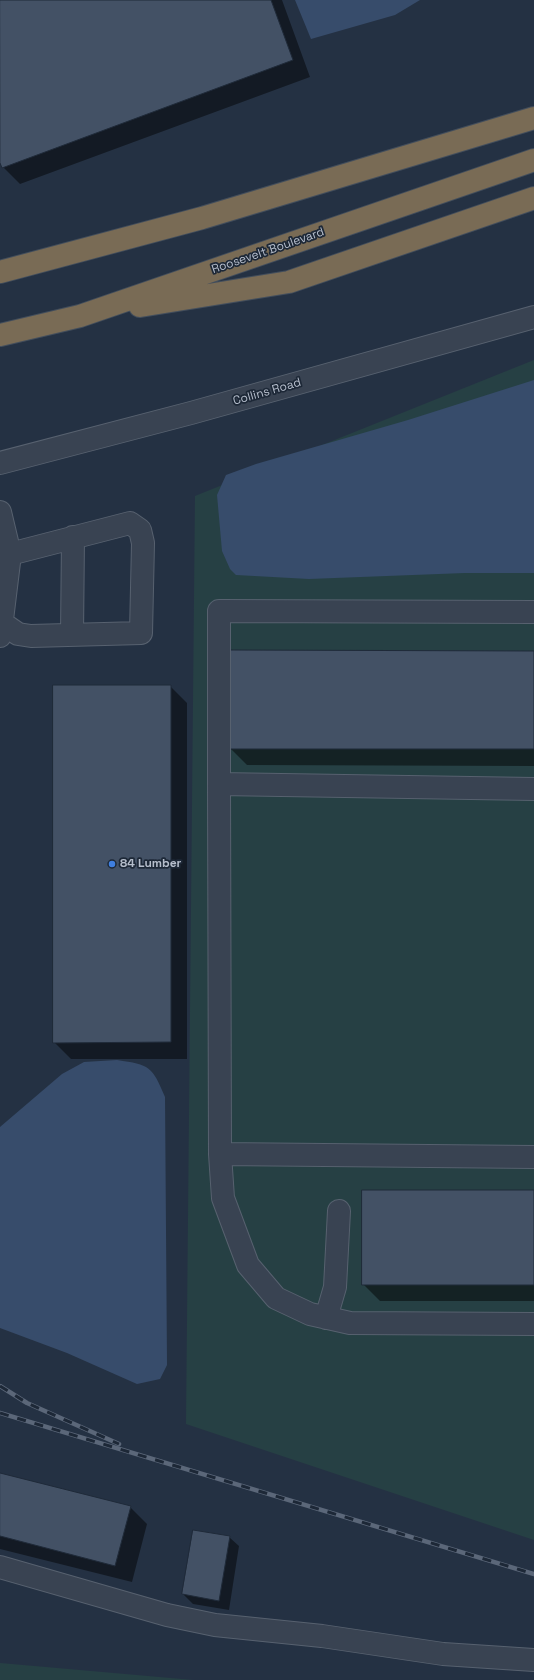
<!DOCTYPE html>
<html>
<head>
<meta charset="utf-8">
<style>
	body { margin:0 }
	canvas { display:block; background:#243143 }
</style>
</head>
<body>
<canvas width="534" height="1680"></canvas>
<script>
const c = document.querySelector('canvas').getContext('2d');
c.lineJoin = 'round';
function fillPath(path, color) { c.fillStyle = color; c.fill(path, 'evenodd'); }
function strokePath(path, color, width, dash) { c.strokeStyle = color; c.lineWidth = width; c.lineCap = dash ? 'butt' : 'round'; c.setLineDash(dash || []); c.stroke(path); }
function label(font, color, halo, rows, align = 'center') {
  c.font = font + ' "Space Grotesk",sans-serif'; c.lineWidth = 3.5; c.setLineDash([]); c.textBaseline = 'middle'; c.strokeStyle = halo; c.fillStyle = color; for (const [text, x, y, turn = 0] of rows) {
    c.save(); c.translate(x, y); c.rotate((+turn || 0) * Math.PI / 180); c.textAlign = isNaN(turn) ? turn : align; if (halo) c.strokeText(text, 0, 0); c.fillText(text, 0, 0); c.restore();
  }
}
const green = new Path2D(`
	M534,360v1180l-348,-116 9,-928z
	M0,1663l193,17h-193z`);
const water = new Path2D(`
	M295,0h125l-25,15 -84,24z
	M534,380v193h-69l-156,6 -73,-4 -6,-6 -8,-18 -5,-56 9,-20 30,-11 152,-44z
	M117,1060c33,5 35,6 48,37l2,268 -7,14 -23,5 -70,-31 -67,-25v-201l62,-53 22,-12z`);
const shadow = new Path2D(`
	M0,0h282l28,77 -290,107 -17,-17 -3,-7z
	M534,652v114l-287,-1 -17,-17z
	M170,686l17,17v356h-116l-17,-17z
	M534,1191v110h-154l-17,-17z
	M0,1474l130,33 17,17 -15,58 -132,-33z
	M229,1537l10,9 -10,64 -36,-6 -10,-10z`);
const building = new Path2D(`
	M0,0h271l22,60 -291,108 -2,-5z
	M230,650l304,1v98h-305z
	M53,685h118v357l-118,1z
	M362,1190h172v95h-172z
	M0,1473l131,33 -16,60 -115,-30z
	M193,1530l37,6 -11,65 -37,-7z`);
const minor = new Path2D(`
	M0,463l191,-50 343,-96
	M0,512l10,42 -10,82
	M534,612l-315,-1v173l315,5
	M2,623l16,11 13,2 110,-3 2,-90 -3,-13 -10,-7 -120,31
	M72,635l1,-98
	M219,784l1,370
	M534,1157l-314,-3 3,44 25,67 28,33 34,16 40,9 184,1
	M326,1318l9,-31 4,-76
	M0,1567l167,48 48,10 107,11 121,18 91,6`);
const highway = new Path2D(`
	M0,272l202,-54 332,-100
	M140,306l149,-24 245,-84
	M0,335l80,-19 454,-156`);
const rail = new Path2D(`
	M0,1386l27,17 92,41
	M0,1413l534,161`);
const markers = [
	[112,864,4,"#3f7fe0"]
];
const streetNames = [
	["Roosevelt Boulevard",268,251,-19],
	["Collins Road",267,392,-16]
];
const poiNames = [
	["84 Lumber",120,864]
];
fillPath(green, '#264044');
fillPath(water, '#374c6b');
fillPath(shadow, '#0007');
fillPath(building, '#435165');
strokePath(building, '#1f2a39', 1);
strokePath(minor, '#57616f', 24);
strokePath(highway, '#434e5c', 24);
strokePath(minor, '#394352', 22);
strokePath(highway, '#796b55', 22);
strokePath(rail, '#5b6779', 4.5);
strokePath(rail, '#1d2837', 3, [9]);
for (const [x, y, r, color] of markers) { const dot = new Path2D(); dot.arc(x, y, r, 0, 2 * Math.PI); c.fillStyle = color; c.fill(dot); strokePath(dot, '#1d2837', 1.5); }
label('12px', '#b6becc', '#1d2837', streetNames);
label('bold 12px', '#b6becc', '#1d2837', poiNames, 'left');
</script>
</body>
</html>
